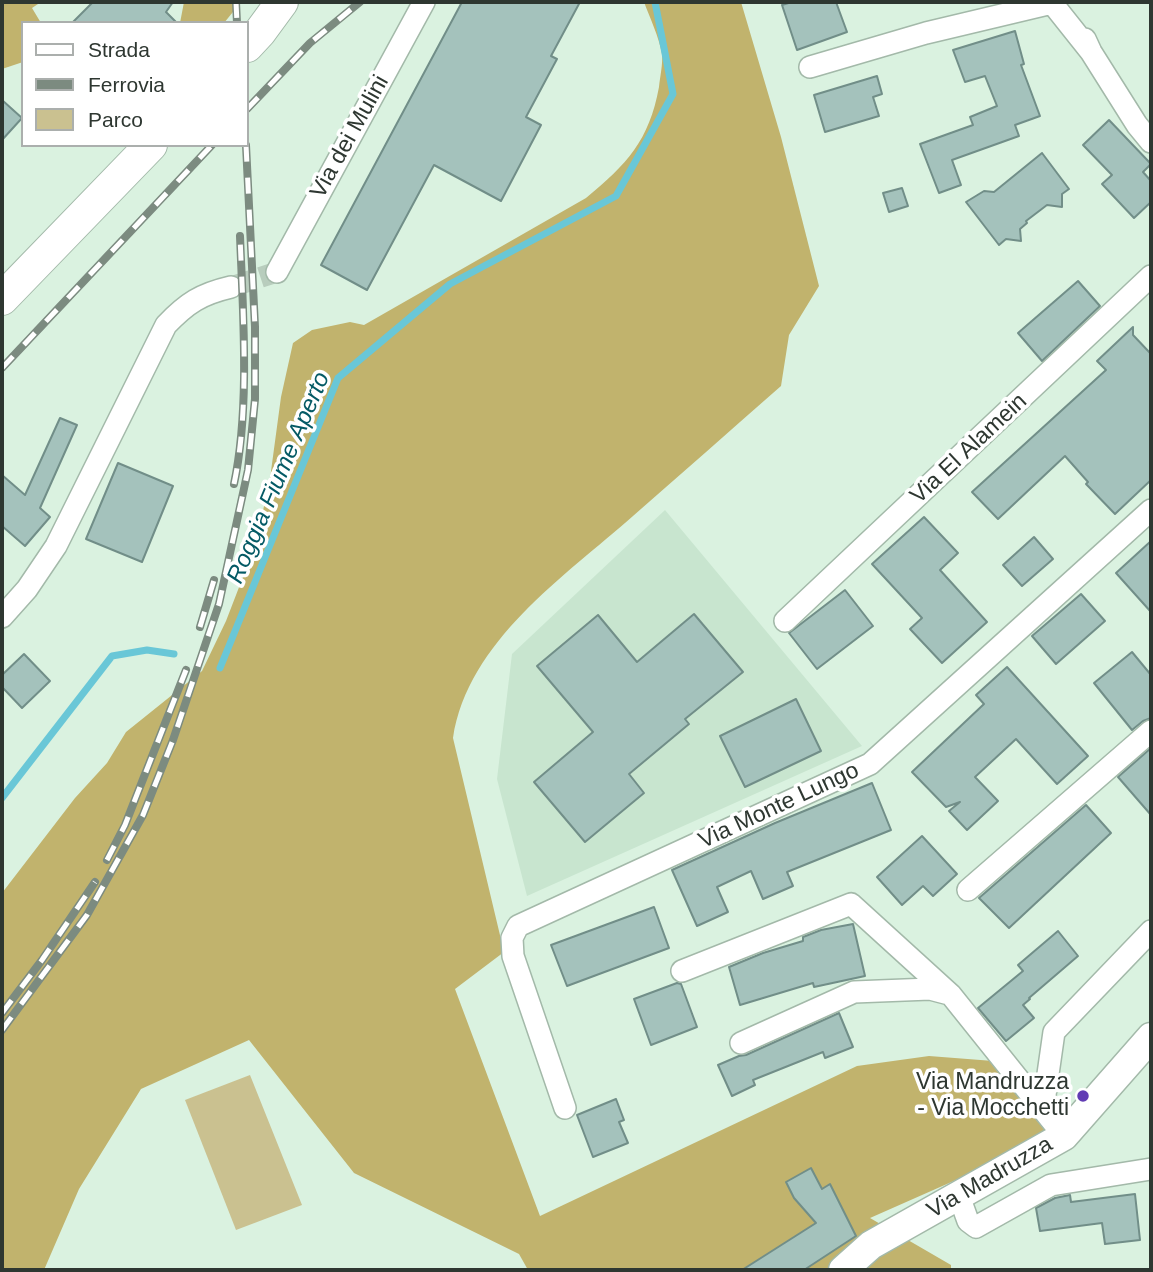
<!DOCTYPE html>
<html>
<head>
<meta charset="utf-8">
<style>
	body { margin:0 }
	#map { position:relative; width:1153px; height:1272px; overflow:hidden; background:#daf2e0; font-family:Helvetica,sans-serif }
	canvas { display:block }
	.frame { position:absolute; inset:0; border:4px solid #2e3731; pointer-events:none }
	.legend { position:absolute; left:21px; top:21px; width:228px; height:126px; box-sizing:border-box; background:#fff; border:2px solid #abafad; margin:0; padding:9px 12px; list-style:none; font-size:21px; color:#2e3731 }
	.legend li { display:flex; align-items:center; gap:14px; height:35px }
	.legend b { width:35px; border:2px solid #abafad }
</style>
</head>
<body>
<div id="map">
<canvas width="1153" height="1272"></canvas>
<div class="frame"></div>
<ul class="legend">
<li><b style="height:9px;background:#fff"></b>Strada</li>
<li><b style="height:9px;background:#7c8b80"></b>Ferrovia</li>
<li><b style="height:19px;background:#cac190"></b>Parco</li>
</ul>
</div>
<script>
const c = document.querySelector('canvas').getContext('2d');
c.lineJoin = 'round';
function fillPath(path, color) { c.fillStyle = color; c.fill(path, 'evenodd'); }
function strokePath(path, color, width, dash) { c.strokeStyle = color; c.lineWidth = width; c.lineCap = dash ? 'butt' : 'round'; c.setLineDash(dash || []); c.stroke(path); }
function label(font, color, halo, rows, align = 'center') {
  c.font = font + ' Helvetica,sans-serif'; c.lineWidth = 7; c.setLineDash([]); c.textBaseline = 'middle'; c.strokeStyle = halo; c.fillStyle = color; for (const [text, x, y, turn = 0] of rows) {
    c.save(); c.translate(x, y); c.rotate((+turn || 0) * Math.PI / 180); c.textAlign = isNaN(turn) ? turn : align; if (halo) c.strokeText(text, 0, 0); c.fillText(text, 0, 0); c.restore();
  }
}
const built = new Path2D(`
	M665,510l197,236 -335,150 -30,-117 15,-125zM694,614l48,58 -57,47 3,5 -59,50 15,19 -59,49 -50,-60 58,-50 -56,-66 61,-50 39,45zM795,699l25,52 -75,36 -25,-51z`);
const green = new Path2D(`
	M250,1075l52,130 -66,25 -51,-130z`);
const forest = new Path2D(`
	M2,2h39l-9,6 9,15h-18v39l-21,7z
	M184,2h57l-17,21h-44z
	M644,2h97l40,135 38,149 -30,49 -8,51c-50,44 -99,87 -148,130 -69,61 -165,125 -180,222l51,214 -49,37 85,227 317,-150 72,-10 77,6 45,76 -181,80 81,47v5h-423l-9,-16 -165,-81 -105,-133 -108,49 -62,100 -35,81h-42v-377l73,-95 32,-35 19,-31 76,-61 24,-50 27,-70 16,-65 12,-89 12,-54 19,-13 38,-8 14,3 222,-127c41,-34 63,-57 73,-111 1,-10 4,-23 3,-33 -3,-17 -12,-36 -18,-52z`);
const stream = new Path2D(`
	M220,668l118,-290 112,-94 166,-88 57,-102 -18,-92
	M2,798l110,-142 35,-6 27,4`);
const building = new Path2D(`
	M93,2h80l-7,10 11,11h-105z
	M462,2h118l-29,54 6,3 -31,58 15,8 -40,76 -67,-36 -67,125 -46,-25z
	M792,2h44l11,30 -50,18 -15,-45z
	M1015,31l9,33 -3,1 19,51 -25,9 4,11 -67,24 9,25 -22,8 -19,-49 53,-19 -3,-8 27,-11 -12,-30 -20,6 -12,-32z
	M877,76l5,18 -9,3 6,19 -54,16 -11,-37z
	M2,100l20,18 -20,22z
	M1109,120l42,44 -8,8 8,9v21l-17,16 -32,-34 10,-9 -29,-30z
	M1042,153l27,36 -7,5v13l-15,-2 -21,16 1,2 -7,6 1,12 -15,-2 -7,6 -33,-43 18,-11 10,1z
	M902,188l6,18 -19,6 -6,-19z
	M1078,281l22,25 -58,55 -24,-28z
	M1133,327v8l18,19v126l-36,34 -29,-30 2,-2 -23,-26 -67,63 -26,-27 134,-122 -9,-9z
	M60,418l17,7 -37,83 10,9 -25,29 -23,-20v-51l23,20z
	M118,463l55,23 -31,76 -56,-23z
	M924,517l34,36 -18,17 47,52 -45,41 -32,-34 12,-11 -50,-54z
	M1034,537l19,22 -31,27 -19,-21z
	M1151,541v71l-35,-39z
	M845,590l28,36 -56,43 -28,-36z
	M1081,594l24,27 -49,43 -24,-28z
	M694,614l49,58 -58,47 4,5 -60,50 15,19 -59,49 -51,-60 59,-50 -56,-66 61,-51 39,47z
	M1132,652l19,23v43l-8,3 -11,9 -38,-47z
	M24,654l26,27 -28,27 -20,-21v-12z
	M1007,667l81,89 -31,28 -41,-45 -41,38 23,24 -31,29 -18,-19 11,-9 -14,5 -34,-35 72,-68 -8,-9z
	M796,699l25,52 -76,36 -25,-51z
	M1151,748v67l-33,-38z
	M872,783l19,47 -104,42 6,14 -30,13 -12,-28 -34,16 11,25 -31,14 -25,-56 103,-47z
	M1086,805l25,28 -102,95 -30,-30z
	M922,836l35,38 -24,22 -10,-10 -21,19 -25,-28z
	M654,907l15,41 -102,38 -16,-41z
	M853,924l12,52 -51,11 -1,-4 -73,22 -11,-38 34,-14 40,-12v-4l18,-7z
	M1058,931l20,25 -49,42 1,1 -7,6 11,13 -28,23 -28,-33 45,-37 -5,-6z
	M677,983l4,1 16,43 -46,18 -17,-46z
	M839,1013l14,34 -28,11 -2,-6 -70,28 2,5 -23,11 -14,-31 21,-9 7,-1z
	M616,1099l8,21 -5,2 9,21 -35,14 -16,-42z
	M811,1168l11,21 8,-5 26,52 -52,34h-62l74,-47 -22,-25 -8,-16z
	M1135,1194l5,46 -35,4 -3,-21 -62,8 -4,-23 19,-10 15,-3 1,7z`);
const streetTunnel = new Path2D(`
	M231,287l46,-15`);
const street = new Path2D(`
	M1085,39l6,13 46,73 14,17
	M810,67l116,-34 126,-30 39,49
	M277,272l147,-270
	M2,617l25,-28 29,-43 110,-221c21,-22 35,-31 65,-38
	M785,621l366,-345
	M968,890l183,-159
	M682,971l169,-67 100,91 113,141
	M741,1043l113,-51 76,-3 19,5
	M565,1108l-52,-152 -1,-18 6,-12 352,-162 281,-254
	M1043,1109l11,-77 97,-101
	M959,1196l9,25 8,6 75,-42 100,-16`);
const secondary = new Path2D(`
	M843,1270l28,-25 193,-109 87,-99`);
const primary = new Path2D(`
	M247,46l13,-14 22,-30
	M2,299l149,-154`);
const rail = new Path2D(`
	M236,2l1,21
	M247,109l63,-66 50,-41
	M2,368l210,-223
	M234,484c16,-75 9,-171 6,-248
	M200,627l14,-47
	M107,860l18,-35 61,-155
	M2,1013l40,-53 53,-78
	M2,1030l85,-115 56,-100 30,-75 46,-136 29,-134 7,-71v-72l-9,-182`);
const markers = [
	[1083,1096,7,"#613cb4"]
];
const streetNames = [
	["Via dei Mulini",350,137,-61],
	["Via El Alamein",969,449,-43],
	["Via Monte Lungo",779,806,-25],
	["Via Madruzza",990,1178,-30]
];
const poiNames = [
	["Via Mandruzza",1069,1083],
	["- Via Mocchetti",1069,1109]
];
const waterNames = [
	["Roggia Fiume Aperto",279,478,-67]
];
fillPath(built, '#c8e5cf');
fillPath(green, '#cac190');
fillPath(forest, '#c1b36d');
strokePath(stream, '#69c7d7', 7);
fillPath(building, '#a4c2bc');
strokePath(building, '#718e88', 2);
strokePath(streetTunnel, '#b8cdbd', 21, [21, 10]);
strokePath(street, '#a3b9a9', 24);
strokePath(secondary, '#a3b9a9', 31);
strokePath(primary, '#a3b9a9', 34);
strokePath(street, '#fff', 21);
strokePath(secondary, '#fff', 28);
strokePath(primary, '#fff', 32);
strokePath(rail, '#7c8b80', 8);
strokePath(rail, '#fff', 5, [16]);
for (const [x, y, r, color] of markers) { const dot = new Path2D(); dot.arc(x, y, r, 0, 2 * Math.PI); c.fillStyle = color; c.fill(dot); strokePath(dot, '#fff', 2.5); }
label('23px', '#2e3731', '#fff', streetNames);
label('23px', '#2e3731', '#fff', poiNames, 'right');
label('italic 24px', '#045a65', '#fff', waterNames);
</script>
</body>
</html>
